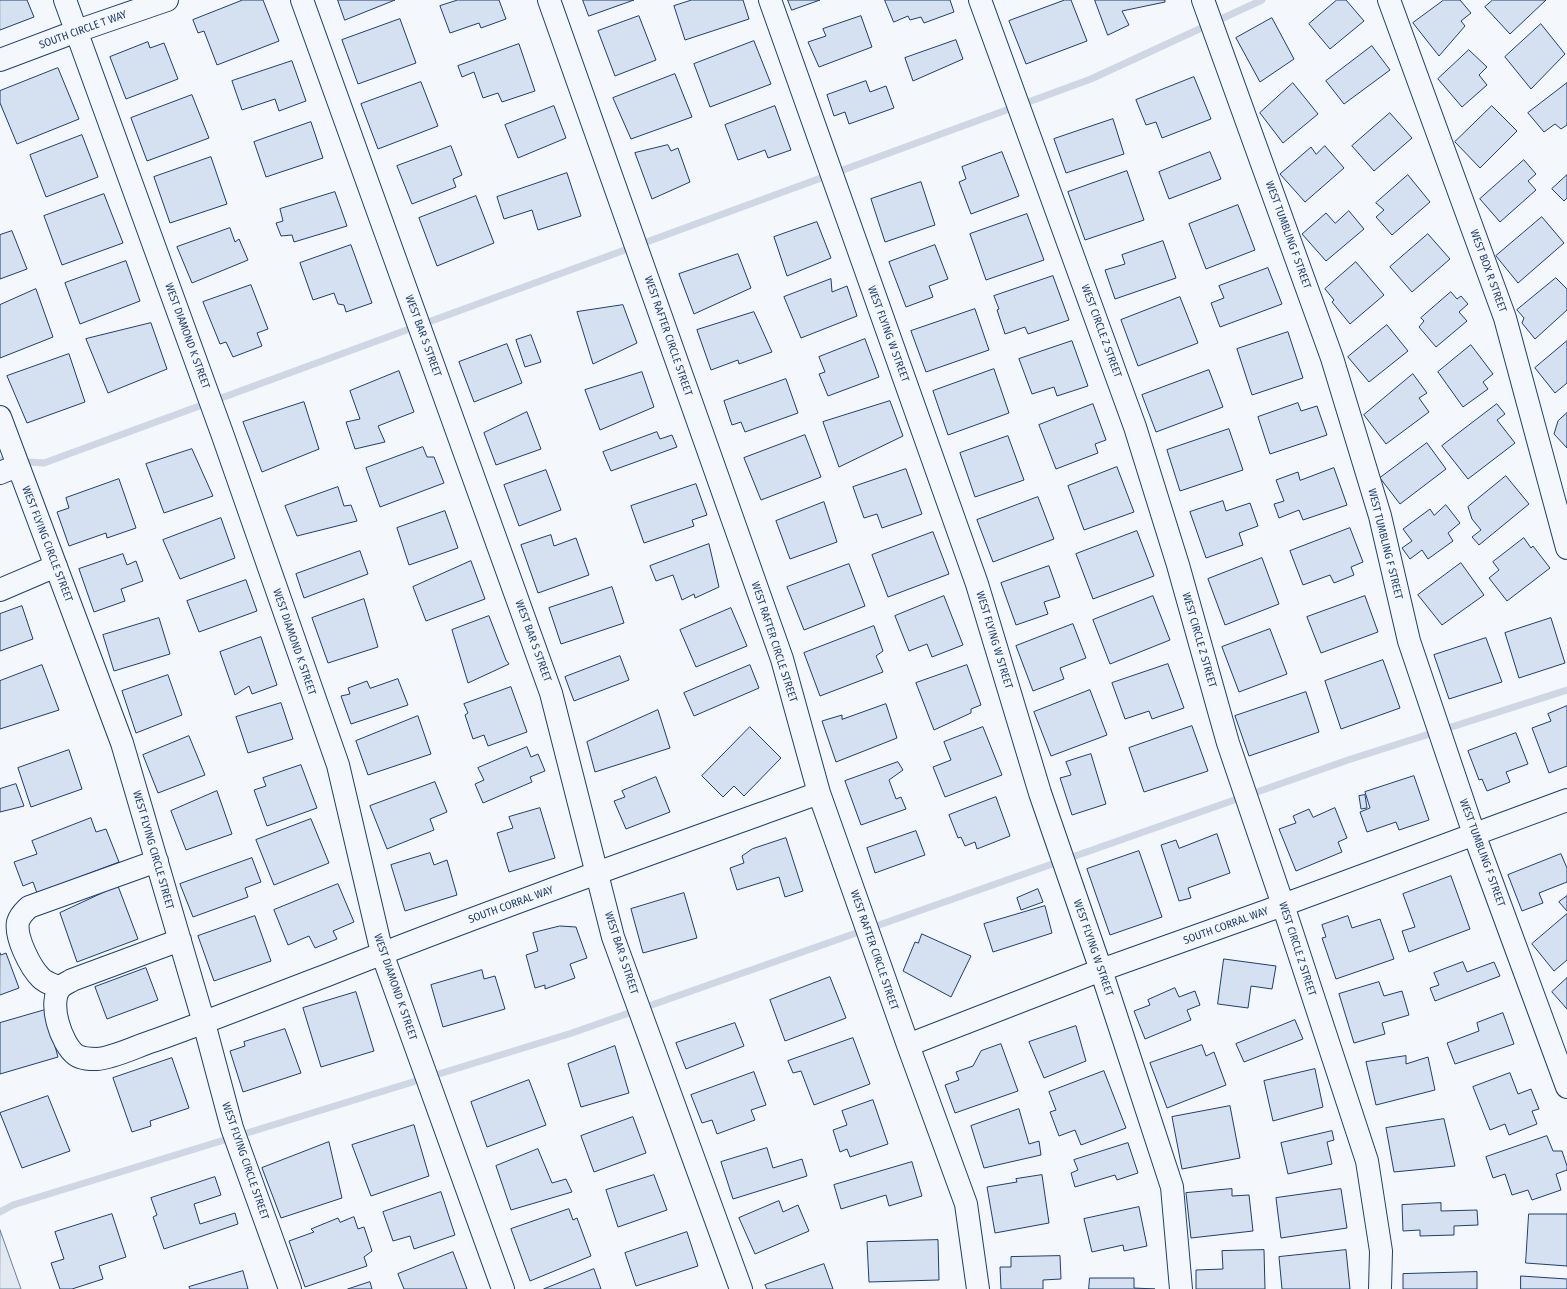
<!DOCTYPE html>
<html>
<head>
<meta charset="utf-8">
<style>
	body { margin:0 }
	canvas { display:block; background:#f4f7fb }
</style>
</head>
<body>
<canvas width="1567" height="1289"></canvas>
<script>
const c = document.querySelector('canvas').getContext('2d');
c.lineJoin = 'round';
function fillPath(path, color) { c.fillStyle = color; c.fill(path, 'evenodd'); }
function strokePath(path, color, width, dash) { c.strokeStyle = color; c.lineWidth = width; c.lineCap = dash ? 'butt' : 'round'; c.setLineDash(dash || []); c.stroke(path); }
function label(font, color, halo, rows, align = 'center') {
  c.font = font + ' "Fira Sans Condensed",sans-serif'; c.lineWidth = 3; c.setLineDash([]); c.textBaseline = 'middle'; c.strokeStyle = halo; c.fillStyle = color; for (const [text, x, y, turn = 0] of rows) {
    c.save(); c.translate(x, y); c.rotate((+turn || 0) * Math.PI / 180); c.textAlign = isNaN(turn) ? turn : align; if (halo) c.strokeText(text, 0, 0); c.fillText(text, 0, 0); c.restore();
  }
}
const green = new Path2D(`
	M0,1230l21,59h-21z`);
const stream = new Path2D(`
	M0,460l44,3 1047,-384 171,-79
	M0,1212l13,-7 559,-172 776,-273 219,-70`);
const building = new Path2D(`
	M0,0h27l7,17 -34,13z
	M243,0h20l16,41 -62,24 -13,-34 -6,2 -5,-13z
	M338,0h57l-50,20z
	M458,0h41l7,19 -25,9 -2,-5 -29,10 -10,-27z
	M583,0h51l-45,16z
	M692,0h51l6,19 -64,21 -11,-34z
	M788,0h32l-28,10z
	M885,0h65l4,12 -30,11 -3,-6 -11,3 -2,-4 -14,6z
	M1065,0h6l16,41 -61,23 -17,-43z
	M1095,0h70v2l-43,9 7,14 -21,10z
	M1337,0h9l18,21 -34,28 -21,-25z
	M1444,0h16l11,13 -10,8 4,5 -26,30 -26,-33z
	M1493,0h53l-36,34 -25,-27z
	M639,16l17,44 -41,16 -17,-45z
	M861,16l11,31 -53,20 -11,-25 18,-6 -3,-7z
	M1272,18l22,41 -34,23 -24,-44z
	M400,19l16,44 -58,21 -16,-44z
	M1541,24l24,30 -34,35 -26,-32z
	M956,40l7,19 -50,22 -8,-23z
	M754,41l17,43 -61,23 -16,-43z
	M148,42l2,6 14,-5 14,36 -52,20 -16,-42z
	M519,44l16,47 -33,11 -4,-9 -15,5 -9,-26 -12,5 -4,-11z
	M1372,46l18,24 -46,34 -18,-23z
	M1469,50l18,17 -8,8 8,10 -25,22 -24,-28z
	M292,61l14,40 -27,10 -4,-12 -33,11 -10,-29z
	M58,68l21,51 -62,25 -17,-41v-12z
	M675,74l17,43 -61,22 -18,-41z
	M1194,77l17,42 -49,19 -6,-16 -10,3 -10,-25z
	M866,81l4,11 16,-6 8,22 -45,16 -4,-12 -11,4 -7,-21z
	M421,82l17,44 -60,23 -17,-45z
	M1293,83l25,31 -35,29 -23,-30z
	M1567,83v42l-6,4 -6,-5 -11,8 -16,-19z
	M192,95l17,43 -62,23 -16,-43z
	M554,106l12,32 -48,20 -13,-33z
	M775,106l16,44 -23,8 -3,-8 -27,10 -13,-35z
	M1492,106l25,25 -37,37 -25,-26z
	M1390,113l22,25 -38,33 -22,-25z
	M1113,119l11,35 -58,19 -12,-34z
	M311,122l12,36 -57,19 -12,-35z
	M82,135l16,42 -52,20 -16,-42z
	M668,145l3,6 7,-3 12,34 -38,17 -17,-46z
	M451,146l11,29 -9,4 3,8 -44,17 -15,-38z
	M1325,146l19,22 -39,34 -25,-28 31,-27 5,7z
	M1002,152l17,44 -48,18 -12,-32 7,-3 -4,-12z
	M1210,152l11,27 -52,20 -10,-27z
	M211,157l16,47 -57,19 -16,-46z
	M1524,160l12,14 -8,7 8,9 -36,32 -20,-23z
	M1127,171l17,49 -59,20 -17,-48z
	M567,173l14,43 -43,14 -6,-20 -28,9 -7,-22z
	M1408,175l22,27 -38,33 -16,-18 8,-7 -8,-7z
	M1567,175v23l-3,3 -12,-12z
	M921,182l14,43 -50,17 -14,-43z
	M335,192l12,34 -53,16 -2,-7 -11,1 -5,-13 7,-2 -3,-12z
	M104,194l19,49 -61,22 -18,-49z
	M476,196l18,47 -57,23 -18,-48z
	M1238,205l17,45 -49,19 -17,-45z
	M1349,211l15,18 -38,32 -24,-27 24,-21 9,10z
	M1027,214l17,46 -58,20 -16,-46z
	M1542,217l22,26 -46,40 -22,-27z
	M817,222l14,36 -44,18 -13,-39z
	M230,228l5,14 4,-3 9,21 -56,23 -15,-36z
	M12,231l15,38 -27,10v-44z
	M1428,234l22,25 -38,33 -22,-25z
	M1163,241l13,37 -61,21 -10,-29 20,-6 -3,-9z
	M351,245l21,58 -26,9 -2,-7 -6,-1 -4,-11 -21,7 -13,-37z
	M935,245l13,34 -19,7 4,11 -27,10 -17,-45z
	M738,254l13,34 -57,26 -15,-40z
	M126,261l14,40 -60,23 -15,-41z
	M1356,262l28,33 -34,29 -18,-22 2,-2 -9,-11z
	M1268,268l14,36 -62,23 -9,-24 13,-5 -5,-12z
	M1053,276l16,44 -41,14 -3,-7 -20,7 -8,-24 2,-1 -5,-13z
	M1556,278l11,11v21l-32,29 -13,-16 2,-5 -7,-8z
	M831,279l1,13 15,-6 10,30 -56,22 -17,-41z
	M251,285l17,44 -11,4 5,13 -29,11 -7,-15 -6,2 -17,-42z
	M36,289l17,48 -53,21v-53z
	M1451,292l6,7 4,-3 7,8 -9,8 8,9 -31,26 -17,-20 5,-6 -3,-3z
	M1180,297l18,46 -60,23 -17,-46z
	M623,305l14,38 -44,21 -16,-52z
	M975,309l14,41 -63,22 -15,-41z
	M754,312l18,40 -33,12 -1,-4 -27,10 -14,-40z
	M151,323l16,46 -59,24 -22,-54z
	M1387,325l21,26 -39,31 -21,-25z
	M1288,332l15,46 -51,17 -15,-46z
	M531,335l10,27 -16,5 -9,-27z
	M865,339l14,38 -51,19 -9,-22 6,-2 -6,-15z
	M1072,341l16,45 -31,10 -3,-9 -22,7 -13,-35z
	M1567,341v42l-12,10 -20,-25z
	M507,344l15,39 -48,19 -15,-40z
	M1471,345l22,29 -10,8 5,7 -25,18 -25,-35z
	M69,354l16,48 -58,21 -20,-47z
	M994,369l15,44 -61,22 -15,-44z
	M1209,370l14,37 -67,25 -14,-37z
	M399,371l15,41 -36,14 7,16 -30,7 -9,-27 14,-3 -10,-28z
	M642,372l12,35 -54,23 -15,-40z
	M1413,374l14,19 -8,5 10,14 -43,32 -22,-29z
	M786,379l12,34 -53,19 -4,-10 -9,3 -8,-24z
	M890,401l13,35 -64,31 -16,-45z
	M304,402l15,47 -57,23 -19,-50z
	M1298,403l3,8 16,-5 10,29 -57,19 -12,-37z
	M1093,404l13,36 -11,4 3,9 -42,16 -17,-44z
	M1497,404l8,10 -8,6 18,23 -47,36 -26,-33z
	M527,412l14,37 -45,16 -12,-32z
	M1567,413v35l-13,-14 4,-13z
	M1229,429l14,41 -63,21 -13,-41z
	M657,432l3,7 12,-4 5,12 -66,24 -8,-19z
	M805,435l16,42 -60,23 -17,-42z
	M1008,436l16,44 -49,17 -15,-44z
	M1427,443l19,26 -46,35 -20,-26z
	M423,447l4,10h7l10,26 -64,24 -14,-39z
	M192,449l21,47 -49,17 -18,-49z
	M1117,467l17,45 -50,18 -16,-44z
	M1334,468l13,37 -44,15 -4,-10 -20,8 -5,-14 10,-3 -8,-21 22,-8 2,8z
	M906,469l16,45 -40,14 -5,-14 -13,4 -11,-31z
	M546,470l15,40 -42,16 -15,-41z
	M1506,476l23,28 -50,41 -7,-8 9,-7 -9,-11 -4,-12z
	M119,479l17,49 -29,10 -1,-5 -37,13 -12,-34 12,-4 -3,-10z
	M696,484l11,31 -15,5 2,6 -50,17 -13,-37z
	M338,487l6,19 7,-1 6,16 -60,15 -12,-30z
	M1038,497l16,42 -61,23 -16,-42z
	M1223,501l3,10 24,-8 8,23 -19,7 4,12 -37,13 -16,-46z
	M824,502l13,40 -47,17 -14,-38z
	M1446,505l14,18 -12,10 5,8 -25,18 -6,-9 -12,9 -8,-11 10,-7 -9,-12 27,-20 4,6z
	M445,511l13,37 -49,17 -12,-37z
	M221,518l14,40 -55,21 -17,-39z
	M1350,528l13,34 -12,5 3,8 -20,8 -4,-8 -27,10 -13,-34z
	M1137,531l17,45 -61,23 -17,-45z
	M933,532l16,42 -61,23 -16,-42z
	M551,535l3,11 22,-8 13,37 -51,18 -17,-48z
	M1524,538l7,10 2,-2 17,22 -43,33 -18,-23 10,-8 -6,-8z
	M709,544l10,43 -24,11 -1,-4 -12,6 -9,-25 -17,6 -6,-15z
	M360,551l8,23 -64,24 -8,-24z
	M123,554l4,11 9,-4 7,20 -22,8 4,12 -31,11 -15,-43z
	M1262,558l17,46 -54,21 -17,-46z
	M471,561l14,38 -59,22 -13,-34z
	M1461,563l23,32 -42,30 -24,-30z
	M849,564l16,42 -61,24 -17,-43z
	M1049,566l11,31 -16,5 4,12 -32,11 -15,-42z
	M246,580l11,31 -58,21 -12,-31z
	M612,587l12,36 -63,21 -12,-36z
	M944,596l19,49 -31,12 -5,-13 -18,7 -14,-35z
	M1153,596l17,44 -60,24 -17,-44z
	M1365,596l13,36 -57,21 -14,-36z
	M364,599l14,48 -50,16 -16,-45z
	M22,606l11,33 -33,12v-37z
	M731,608l16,38 -51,21 -16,-37z
	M489,616l17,44 3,4 -41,19 -16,-53z
	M159,618l11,36 -56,17 -11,-36z
	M1551,618l14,45 -46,15 -14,-45z
	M1073,624l13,34 -26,10 4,11 -31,12 -17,-45z
	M874,626l9,25 -7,5 7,16 -63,24 -16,-43z
	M1270,629l17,45 -48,18 -17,-45z
	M261,637l16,48 -25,9 -3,-8 -14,9 -15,-43z
	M1486,638l16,44 -53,17 -15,-44z
	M620,656l9,24 -55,21 -9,-24z
	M1383,660l17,48 -59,21 -16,-48z
	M1168,664l16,44 -32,11 -3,-8 -24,8 -13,-36z
	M42,665l17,45 -59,19v-48z
	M750,665l9,23 -65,28 -10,-23z
	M967,665l14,40 -10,4v4l-37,17 -18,-47z
	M168,675l14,40 -46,18 -14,-42z
	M398,679l10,26 -57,19 -10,-28 9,-2 -2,-6 19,-7 3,7z
	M511,687l16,45 -39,14 -4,-11 -11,4 -8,-24 3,-2 -4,-9z
	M1090,690l17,45 -56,21 -17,-44z
	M1306,692l13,40 -70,24 -14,-40z
	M281,703l12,36 -45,14 -12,-36z
	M886,704l11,34 -61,24 -14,-41 20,-6v4z
	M1567,706v60l-18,7 -17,-45 19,-7 -3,-7z
	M658,710l12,38 -75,24 -8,-30z
	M418,716l13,38 -63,21 -12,-34z
	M1192,726l16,45 -64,21 -15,-44z
	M750,727l31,31 -37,38 -10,-10 -11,11 -21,-21z
	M983,727l19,48 -57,22 -12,-30 18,-7 -7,-18z
	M1516,733l12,31 -22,8 4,10 -23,9 -5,-12 -3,1 -11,-29z
	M189,736l16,39 -47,18 -15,-38z
	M527,747l4,10 7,-3 7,17 -15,6 2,5 -49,21 -8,-19 9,-4 -6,-12z
	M69,750l13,39 -51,18 -13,-39z
	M1091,754l15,50 -34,11 -12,-37 11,-3 -5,-13z
	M898,762l5,8 -14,10 7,19 5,-2 5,12 -45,16 -16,-44z
	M301,765l16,43 -50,18 -13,-36 12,-4 -3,-8z
	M1414,776l15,44 -30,10 -3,-8 -29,10 -7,-20 10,-4 -5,-16z
	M656,777l14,35 -44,17 -12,-28 11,-4 -3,-6z
	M435,782l12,30 -17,7 4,11 -47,19 -17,-43z
	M16,784l8,22 -24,6v-23z
	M217,791l15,43 -46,16 -15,-39z
	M1365,795l2,13 -6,1 -2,-13z
	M996,797l14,39 -33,13 -2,-7 -10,4 -4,-9 -3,1 -9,-23z
	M540,808l15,50 -46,14 -12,-39 16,-5 -4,-11z
	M1335,808l12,30 -9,4 4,10 -46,19 -17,-42 17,-6 -3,-7 16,-7 4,8z
	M91,818l5,14 10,-3 13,33 -82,31 -4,-11 -10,4 -9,-24 23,-8 -5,-13z
	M311,819l18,44 -55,22 -18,-45z
	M916,831l9,24 -50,18 -8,-25z
	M1217,834l13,39 -42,15 3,10 -12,3 -18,-56 15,-5 3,8z
	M786,838l17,53 -18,6 -6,-20 -42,13 -7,-22 14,-5 -2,-7 10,-7z
	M1139,851l23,66 -52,18 -23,-66z
	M430,853l4,12 13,-5 10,35 -52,16 -14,-46z
	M1561,854l6,14v14l-28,11 4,10 -21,8 -14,-36z
	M252,858l9,24 -16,6 3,9 -55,20 -13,-33z
	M1451,876l19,53 -61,23 -7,-21 13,-4 -12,-33z
	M338,884l16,38 -21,9 4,8 -22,9 -6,-12 -21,9 -14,-35z
	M118,886l20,53 -61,23 -17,-49z
	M1038,889l5,13 -22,8 -4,-12z
	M684,893l13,45 -54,15 -12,-44z
	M1567,896v15l-8,-9z
	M1045,906l7,27 -59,19 -9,-28z
	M1567,914v46l-13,11 -22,-27z
	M255,916l16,45 -57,20 -16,-45z
	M1348,916l4,12 28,-9 14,40 -58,20 -14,-41 4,-1 -4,-12z
	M560,926l16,1 11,31 -17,6 5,14 -30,11v-4l-10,3 -9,-33 12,-4 -5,-18z
	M922,934l49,22 -20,41 -48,-26 12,-29 3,1z
	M0,953l1,2 5,-2 13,35 -19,7z
	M1224,959l52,7 -4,23 -21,-3 -3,22 -30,-4z
	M1463,962l4,10 27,-10 6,14 -65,25 -5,-13 9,-3 -5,-12z
	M146,968l12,32 -51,19 -12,-32z
	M482,970l2,9 11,-3 10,33 -62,18 -12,-42z
	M830,977l16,41 -61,23 -15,-41z
	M1567,978v31l-15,-17z
	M1379,982l5,14 18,-5 7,24 -27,8 3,11 -31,9 -15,-49z
	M1175,988l4,9 16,-6 5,14 -13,5 4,10 -46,19 -11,-28 16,-6 -2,-5z
	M356,992l18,59 -53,16 -18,-59z
	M45,1010l13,47 -58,17v-51z
	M1503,1013l11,31 -59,20 -8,-21 32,-12 -2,-8z
	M1295,1020l8,19 -59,23 -8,-18z
	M735,1023l9,23 -58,23 -10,-26z
	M1076,1026l10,35 -42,17 -15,-36z
	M285,1029l16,44 -58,19 -13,-41 15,-5 -1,-4z
	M853,1038l17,46 -56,21 -13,-34 -8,2 -5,-12z
	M1001,1044l17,47 -63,22 -10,-28 14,-5 -3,-8 17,-6 8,-15z
	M1202,1045l4,11 8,-4 12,33 -59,23 -17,-45z
	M615,1046l14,47 -48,14 -13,-43z
	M1406,1056v8l22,-7 7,33 -59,15 -10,-43z
	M172,1058l17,50 -39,13 1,5 -19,6 -19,-54z
	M1315,1069l8,38 -50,14 -9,-40z
	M1104,1071l22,57 -45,17 -6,-15 -16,6 -9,-24 6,-2 -7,-18z
	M754,1072l12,33 -15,5 4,10 -38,14 -5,-14 -10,3 -11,-28z
	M1510,1073l8,21 13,-5 8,20 -7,2 5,13 -28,11 -4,-11 -15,6 -17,-43z
	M529,1080l17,45 -59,22 -16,-45z
	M48,1096l22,55 -48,17 -22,-55z
	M873,1100l15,44 -38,13 -3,-8 -7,3 -7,-22 14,-5 -5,-14z
	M1230,1106l10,52 -58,11 -10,-52z
	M1019,1109l10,35 10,-3 2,14 -57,13 -13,-42z
	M633,1117l13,36 -52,19 -13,-36z
	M1444,1119l11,47 -61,6 -8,-44z
	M414,1125l15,51 -58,20 -19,-51z
	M1332,1131l2,9 -7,2 5,22 -44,10 -7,-31z
	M1547,1136l6,15h9l5,15v4l-11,4 5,16 -29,10 -4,-10 -16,5 -7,-21 -12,4 -7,-21z
	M329,1142l13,56 -61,20 -19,-50z
	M1128,1143l10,30 -21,7 -2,-5 -40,12 -4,-14 7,-3 -4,-10z
	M767,1148l6,20 29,-9 5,17 -74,23 -12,-37z
	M538,1149l14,34 14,-4 6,13 -61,18 -15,-44z
	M912,1162l10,34 -33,10 -3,-11 -45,14 -7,-24z
	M654,1175l13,35 -49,17 -12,-37z
	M1042,1175l7,48 -54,10 -8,-46 30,-5 -1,-3z
	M215,1177l6,18 -27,9 6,20 35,-11 3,11 -74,25 -11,-32 4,-2 -6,-17z
	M1232,1189v7l17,-1 4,36 -62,7 -5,-45z
	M1341,1189l6,39 -66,10 -5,-40z
	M441,1192l14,43 -41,14 -4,-13 -17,5 -10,-29z
	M779,1201l4,11 15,-7 11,26 -54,23 -16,-36z
	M1441,1203v8l36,-1 1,15 -24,1v9l-34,1v-6l-17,1 -1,-26z
	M1139,1207l8,39 -23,5 -1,-6 -31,7 -8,-33z
	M569,1209l4,11 4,-2 14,38 -61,25 -19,-52z
	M112,1214l14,43 -27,9 4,13 -31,10h-12l-9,-26 13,-4 -9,-27z
	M1529,1214h38v52l-41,-3z
	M354,1217l4,12 6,-2 8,24 -8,6 3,9 -62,21 -16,-46 25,-9 -3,-3 27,-11 2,4z
	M687,1232l11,34 -62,20 -11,-33z
	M938,1240l1,40 -70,2 -2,-40z
	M1264,1250l1,39h-69v-19l27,-1 -1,-18z
	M1346,1250l4,39h-68l-3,-32z
	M453,1252l14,37h-63l-6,-15z
	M1060,1256l1,23 -18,1v9h-42l-1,-22h11v-10z
	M824,1264l9,25h-66l-2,-4z
	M594,1269l7,20h-57z
	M243,1271l5,18h-58l-1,-2z
	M1477,1272v17h-74v-15z
	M1521,1276l46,3v10h-46z
	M1090,1278h44v10l21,1h-66z
	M370,1282l2,7h-24z`);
const minor = new Path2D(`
	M65,0l158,436 115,329 44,188 121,336
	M302,0l249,693 62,244 128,352
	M549,0l233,659 37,134 89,252 58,159 12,85
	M770,0l207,584 63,209 61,177 71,217 9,102
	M980,0l155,427 43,138 50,178 55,162 84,256 14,90 -1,38
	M1203,0l129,358 48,158 29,125 65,193 93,253
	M1389,0l116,318 62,230
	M0,60l77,-29 90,-31
	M0,417l122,326 82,280 28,105 58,161
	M0,473l17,-7
	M0,590l56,-24
	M180,940l-108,40c-3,2 -8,4 -11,7 -14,14 0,57 15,68 6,4 14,4 21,4 17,-1 42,-14 59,-19 58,-21 116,-44 174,-66 161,-64 325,-122 489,-181
	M60,988c-6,-3 -14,-5 -19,-10 -11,-11 -26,-41 -23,-56 2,-7 7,-11 11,-15l128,-46
	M908,1045l193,-75 182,-65 284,-105`);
const streetNames = [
	["SOUTH CIRCLE T WAY",83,30,-20],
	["WEST TUMBLING F STREET",1288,235,70],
	["WEST BOX R STREET",1488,271,70],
	["WEST CIRCLE Z STREET",1101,331,70],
	["WEST FLYING W STREET",888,334,70],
	["WEST DIAMOND K STREET",187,336,70],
	["WEST BAR S STREET",423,336,70],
	["WEST RAFTER CIRCLE STREET",668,336,71],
	["WEST FLYING CIRCLE STREET",47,544,69],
	["WEST TUMBLING F STREET",1385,544,76],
	["WEST FLYING W STREET",994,640,73],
	["WEST CIRCLE Z STREET",1199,640,74],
	["WEST BAR S STREET",533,641,70],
	["WEST DIAMOND K STREET",294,642,71],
	["WEST RAFTER CIRCLE STREET",774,642,72],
	["WEST FLYING CIRCLE STREET",153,850,74],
	["WEST TUMBLING F STREET",1482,853,70],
	["SOUTH CORRAL WAY",511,905,-20],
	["SOUTH CORRAL WAY",1226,926,-20],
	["WEST FLYING W STREET",1093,948,71],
	["WEST CIRCLE Z STREET",1297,949,72],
	["WEST RAFTER CIRCLE STREET",874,950,71],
	["WEST BAR S STREET",621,953,72],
	["WEST DIAMOND K STREET",395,987,71],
	["WEST FLYING CIRCLE STREET",245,1161,71]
];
fillPath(green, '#e3e9f0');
strokePath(green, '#687fa3', 1);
strokePath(stream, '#cfd7e4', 7);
fillPath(building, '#d5e0f0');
strokePath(building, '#1d3f73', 1);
strokePath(minor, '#1d3f73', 24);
strokePath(minor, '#f4f7fb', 22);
label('11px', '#1d3f73', '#f4f7fb', streetNames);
</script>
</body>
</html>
